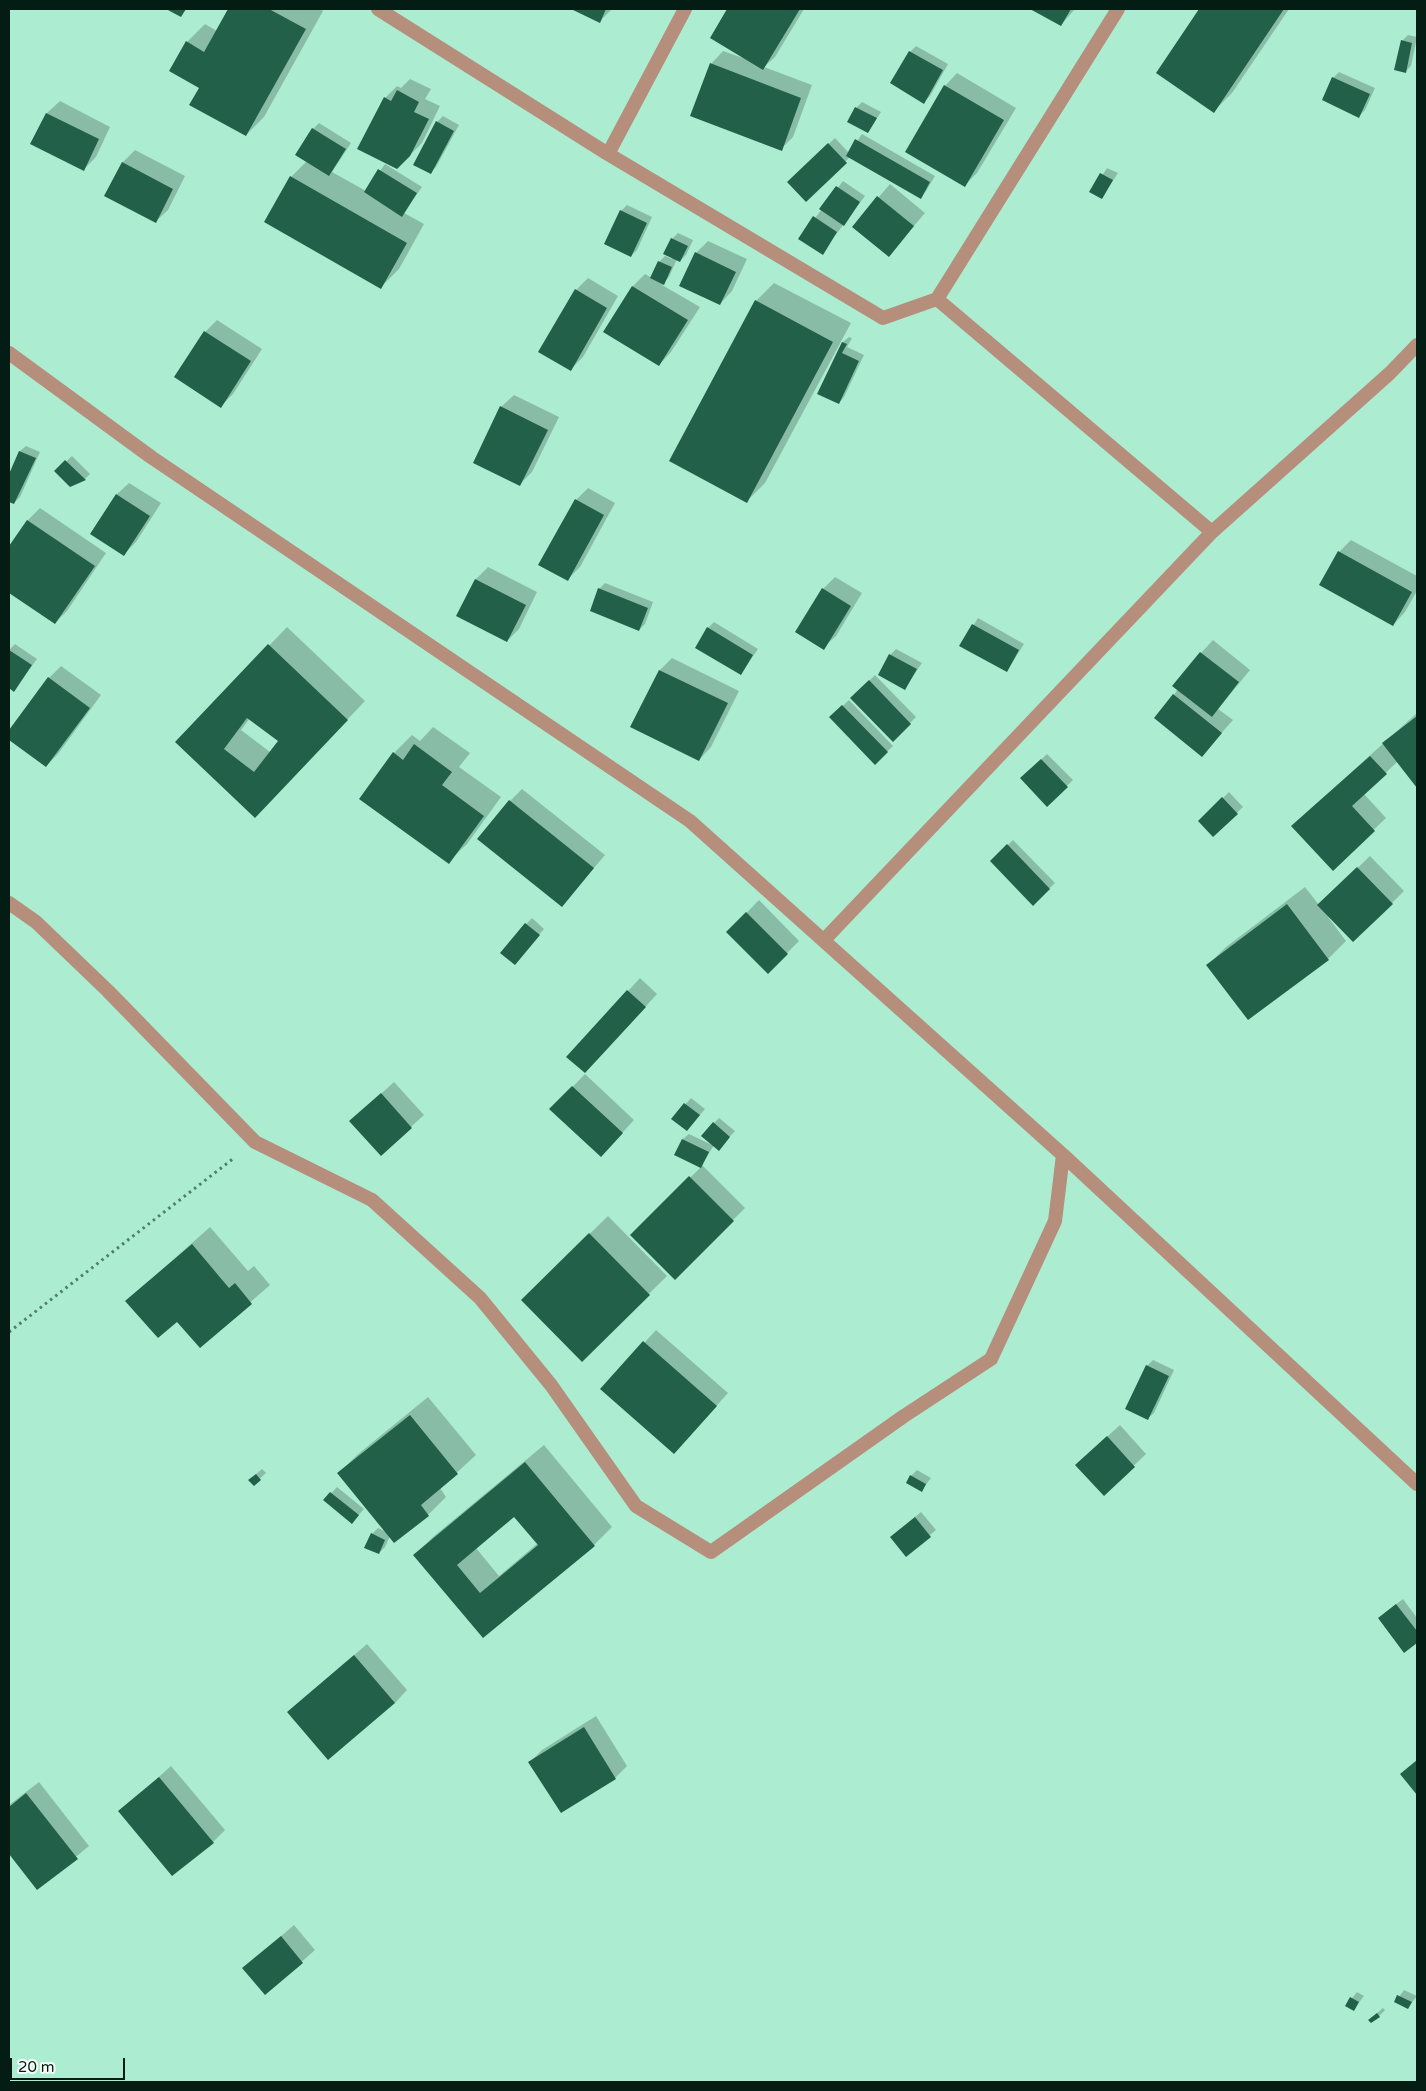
<!DOCTYPE html>
<html>
<head>
<meta charset="utf-8">
<style>
	body { margin:0 }
	#map { position:relative; width:1426px; height:2091px; overflow:hidden; background:#acecd0; font-family:"Varela Round",sans-serif }
	canvas { display:block }
	.frame { position:absolute; inset:0; border:10px solid #041d14; pointer-events:none }
	.scale { position:absolute; left:10px; top:2058px; width:115px; height:22px; box-sizing:border-box; border:2px solid #041d14; border-top:0; padding-left:6px; font-size:15px; line-height:18px; white-space:nowrap; color:#041d14; -webkit-text-stroke:4px #f8fefb; paint-order:stroke }
</style>
</head>
<body>
<div id="map">
<canvas width="1426" height="2091"></canvas>
<div class="frame"></div>
<div class="scale">20 m</div>
</div>
<script>
const c = document.querySelector('canvas').getContext('2d');
c.lineJoin = 'round';
function fillPath(path, color) { c.fillStyle = color; c.fill(path, 'evenodd'); }
function strokePath(path, color, width, dash) { c.strokeStyle = color; c.lineWidth = width; c.lineCap = dash ? 'butt' : 'round'; c.setLineDash(dash || []); c.stroke(path); }
const shadow = new Path2D(`
	M229,9h91l3,2 -59,106 -18,18 -46,-48 -13,-45 18,-18 12,7z
	M572,9h40l-12,12z
	M729,9h75l-29,48 -11,10 48,18 -19,52 -12,12 -70,-85 12,-13 23,8 -34,-21z
	M1032,9h43l-14,16z
	M1200,9h89l-57,84 -18,18 -56,-38z
	M1408,35l9,2 -6,29 -6,6 -3,-31z
	M916,46l32,18 -18,32 -6,6 -14,-50z
	M1339,72l36,16 -10,22 -6,6 -26,-38z
	M957,73l59,35 -39,65 -12,12 -20,-99z
	M410,79l21,10 -6,10 15,7 -18,37 -13,13 -24,-58 12,-12 4,2z
	M60,101l50,26 -14,30 -12,12 -52,-26 15,-30z
	M862,102l19,10 -13,20 -12,-24z
	M443,116l16,9 -23,42 -6,6 7,-51z
	M319,123l32,20 -19,29 34,19 19,-27 37,23 -18,26 20,11 -25,45 -18,18 -90,-110 16,-16 6,-32z
	M862,134l73,42 -9,15 -5,6 -71,-40 -44,43 -17,-18 46,-44 14,15z
	M135,150l50,26 -17,34 -13,12 -49,-26 17,-34z
	M1107,168l11,5 -16,25 -11,-6z
	M843,181l22,15 -43,57 -22,-15z
	M890,184l35,29 -36,42 -35,-29z
	M627,205l25,12 -15,33 -6,6 -10,-45z
	M678,233l15,7 -7,15 -6,6 -3,-2 -8,18 -7,8 38,22 -29,45 -12,13 -54,-34 28,-45 12,-12 7,4 7,-16 6,-6 7,3v-20z
	M708,241l39,18 -15,32 -12,13 -24,-51z
	M588,278l30,18 -35,61 -12,12 5,-79z
	M774,283l77,40 -86,160 -18,18 9,-200z
	M217,320l45,29 -29,45 -12,12 -45,-29 29,-45z
	M849,337l3,1 -5,9 17,8 -20,42 -5,6 -20,-10 24,-51z
	M514,395l45,22 -27,55 -12,12 -19,-77z
	M26,446l14,6 -20,45 -6,6 -5,-3v-23l11,-26z
	M72,456l18,18 -5,5 -29,-8z
	M129,483l32,20 -25,39 -12,12 -8,-59z
	M588,488l27,15 -35,64 -12,12 8,-79z
	M40,508l66,45 -39,58 -12,12 -46,-32v-42l19,-29z
	M1351,540l66,36v15l-12,21 -12,13 -54,-73z
	M488,567l49,25 -18,37 -12,12 -50,-26 19,-36z
	M835,577l27,16 -26,43 -13,12v-59z
	M605,583l48,19 -8,22 -6,6 -40,-41z
	M978,618l46,26 -17,27 -46,-26z
	M714,622l44,27 -17,25 -33,-46z
	M287,627l78,74 -92,97 -96,-56zM250,718l30,23 -10,11 -29,-22z
	M1213,640l37,30 -32,39 15,11 -31,35 -28,-60 27,-42z
	M15,644l22,15 -23,31 -5,-4v-36z
	M896,649l26,14 -17,25 -15,-33z
	M672,658l67,33 -28,56 -12,13 -67,-33 28,-57z
	M61,666l40,29 -43,59 -12,12 -37,-28v-5l40,-55z
	M875,675l41,42 -23,23 -41,-42z
	M849,700l44,46 -18,17 -44,-46z
	M1417,713v73l-19,-25 -34,33 22,24 -53,51 -28,-55z
	M433,727l37,26 -11,14 42,30 -34,47 -19,18 -54,-109 18,-18 8,6z
	M1047,754l26,26 -26,25 -25,-27z
	M522,789l83,66 -43,51 -52,-105z
	M1229,792l14,15 -29,28 -14,-14z
	M1013,840l42,43 -22,21 -41,-43z
	M1370,856l34,35 -12,12 -64,14 18,24 -18,18 -120,6 18,-18 79,-60 14,18z
	M759,900l40,41 -31,31 -40,-40z
	M532,918l12,11 -24,28 6,-33z
	M640,978l17,16 -60,66 -29,-4z
	M585,1074l49,46 -21,23 -62,-34z
	M394,1082l30,33 -43,39 -30,-33z
	M691,1098l14,11 -12,14 -20,-5z
	M719,1118l16,13 -11,12 -10,2 -12,20 43,43 -70,70 -43,-43 68,-67 -24,-13 7,-16 6,-5 23,11 2,-22z
	M608,1216l59,60 -85,84 -60,-60z
	M210,1227l38,44 6,-5 16,19 -70,61 -23,-25 -50,-20z
	M656,1330l72,63 -42,47 -84,-51z
	M1153,1360l21,10 -20,43 -6,5 -1,-52z
	M428,1397l48,58 -36,33 6,9 -18,18 -34,27 -4,-6 -5,11 -6,6 -7,-19 6,-6 9,4 -48,-59 18,-18z
	M1120,1425l26,29 -42,40 -15,-41z
	M544,1445l68,82 -18,18 -111,92 -68,-82 18,-18zM515,1516l23,27 -39,33 -23,-28z
	M262,1469l4,4 -12,11 2,-10z
	M917,1470l14,8 -9,12 -11,-14z
	M337,1487l27,22 -12,13 -27,-22z
	M921,1512l15,18 -30,25 -9,-23z
	M1403,1599l14,19v23l-12,10 -19,-39z
	M367,1644l40,46 -12,13 -107,9z
	M596,1716l31,50 -12,12 -85,-16 12,-12z
	M171,1766l54,64 -12,12 -93,-30z
	M39,1782l50,64 -52,43 -28,-37v-47z
	M294,1925l21,25 -50,44 -21,-26z
	M1404,1990l13,6 -9,11 -12,-6z
	M1357,1992l7,4 -10,13 -8,-3z
	M1383,2008l2,2 -6,6 -3,-2z`);
const building = new Path2D(`
	M166,9h20l-5,8z
	M228,9h41l37,20 -60,107 -57,-31 10,-17 -30,-17 17,-30 18,11z
	M571,9h35l-6,14z
	M727,9h73l-37,61 -53,-32z
	M1030,9h41l-10,17z
	M1199,9h85l-70,104 -58,-40z
	M1401,40l11,3 -6,30 -12,-3z
	M909,51l34,19 -19,34 -34,-21z
	M710,63l91,35 -19,53 -92,-35z
	M1332,77l38,17 -11,24 -37,-18z
	M944,85l60,35 -39,67 -60,-35z
	M397,90l22,12 -5,10 15,7 -19,37 -13,13 -40,-20 27,-52 7,4z
	M855,107l22,11 -9,15 -21,-11z
	M46,113l53,26 -15,32 -54,-27z
	M436,121l18,10 -23,43 -18,-9z
	M312,128l34,21 -17,27 -34,-21z
	M855,139l75,43 -9,17 -75,-43z
	M828,143l19,20 -41,39 -19,-20z
	M122,162l51,27 -17,34 -52,-27z
	M378,169l39,24 -15,24 -38,-25z
	M1100,173l13,7 -11,19 -13,-7z
	M290,176l117,67 -26,46 -117,-67z
	M836,186l24,16 -16,24 -25,-17z
	M877,196l37,30 -25,31 -37,-30z
	M620,210l27,13 -16,34 -27,-13z
	M813,216l24,16 -14,23 -25,-16z
	M671,238l17,8 -8,16 -17,-8z
	M695,252l41,20 -16,33 -41,-19z
	M658,261l14,6 -8,18 -14,-7z
	M632,286l56,34 -29,46 -56,-34z
	M575,289l32,19 -36,63 -33,-19z
	M755,300l78,42 -86,161 -78,-42z
	M204,331l47,30 -30,47 -47,-31z
	M842,342l5,2 -5,9 17,8 -20,43 -22,-10z
	M500,406l48,24 -28,56 -47,-23z
	M19,451l17,7 -22,46 -5,-2v-28z
	M65,460l21,20 -16,7 -16,-16z
	M116,494l34,22 -26,40 -34,-22z
	M575,499l29,16 -36,66 -30,-16z
	M27,520l68,46 -40,58 -46,-31v-47z
	M1338,551l74,41 -19,34 -74,-41z
	M475,579l51,26 -19,37 -51,-26z
	M598,588l50,20 -9,23 -49,-20z
	M822,588l29,18 -27,44 -29,-18z
	M972,624l47,26 -12,22 -48,-26z
	M707,627l46,28 -12,20 -46,-27z
	M268,644l80,76 -93,98 -80,-76zM247,718l31,23 -24,31 -30,-23z
	M9,650l23,15 -18,27 -5,-4z
	M1200,652l39,30 -27,35 -40,-31z
	M889,654l28,15 -12,21 -27,-15z
	M659,670l69,33 -29,58 -69,-34z
	M48,677l42,31 -44,59 -37,-27v-10z
	M869,680l42,44 -18,18 -43,-44z
	M1173,694l49,39 -20,24 -48,-39z
	M842,705l46,47 -13,13 -46,-48z
	M1417,716v72l-35,-45z
	M414,744l38,28 -10,13 42,31 -35,48 -90,-65 34,-47 10,8z
	M1370,756l17,18 -35,32 23,25 -42,40 -42,-45z
	M1041,759l27,28 -21,20 -27,-29z
	M1222,797l16,17 -25,23 -15,-16z
	M509,800l85,68 -32,39 -85,-68z
	M1007,844l43,45 -17,17 -43,-45z
	M1357,867l36,37 -40,38 -36,-37z
	M1287,904l42,56 -81,60 -42,-55z
	M746,912l42,42 -20,20 -42,-42z
	M525,923l15,12 -25,30 -15,-12z
	M627,990l19,17 -61,66 -19,-16z
	M572,1086l51,47 -22,24 -52,-48z
	M381,1093l31,35 -31,28 -32,-35z
	M684,1103l16,12 -13,16 -16,-12z
	M713,1122l17,15 -11,14 -18,-15z
	M682,1139l27,13 -8,16 -27,-13z
	M689,1176l45,45 -59,59 -45,-45z
	M589,1233l61,62 -68,67 -61,-62z
	M192,1244l37,44 6,-5 17,21 -52,44 -23,-26 -19,16 -33,-37z
	M643,1341l74,65 -43,48 -74,-65z
	M1146,1365l23,11 -21,44 -23,-11z
	M410,1415l48,59 -37,31 8,11 -35,27 -57,-70z
	M1107,1436l28,31 -31,29 -29,-31z
	M525,1462l70,84 -112,92 -70,-83zM514,1517l24,28 -58,48 -23,-28z
	M256,1474l5,6 -7,6 -6,-6z
	M910,1475l16,9 -4,8 -16,-9z
	M330,1492l29,23 -7,9 -29,-24z
	M915,1517l16,20 -25,20 -16,-20z
	M371,1533l14,7 -6,14 -15,-6z
	M1396,1604l21,27v12l-13,10 -26,-35z
	M354,1655l41,48 -67,57 -41,-48z
	M584,1727l32,52 -55,34 -33,-51z
	M1417,1760v35l-17,-21z
	M159,1777l55,66 -42,33 -54,-65z
	M26,1793l52,66 -41,31 -28,-36v-47z
	M281,1936l22,27 -38,32 -23,-27z
	M1397,1995l15,7 -4,7 -14,-7z
	M1350,1997l9,5 -5,9 -9,-5z
	M1377,2013l3,4 -9,6 -3,-3z`);
const path = new Path2D(`
	M9,1332l225,-174`);
const minor = new Path2D(`
	M378,9l230,145 275,164 54,-19 181,-290
	M608,154l77,-145
	M937,299l275,233
	M9,353l142,104 539,364 373,334 -8,66 -64,138 -87,57 -193,136 -75,-46 -85,-121 -71,-87 -108,-98 -117,-58 -147,-151 -72,-69 -27,-19
	M825,939l387,-407 178,-159 27,-28
	M1063,1155l354,329`);
fillPath(shadow, '#0003');
fillPath(building, '#22604a');
strokePath(path, '#527e6c', 3, [2.5, 4]);
strokePath(minor, '#b68e7c', 14);
</script>
</body>
</html>
